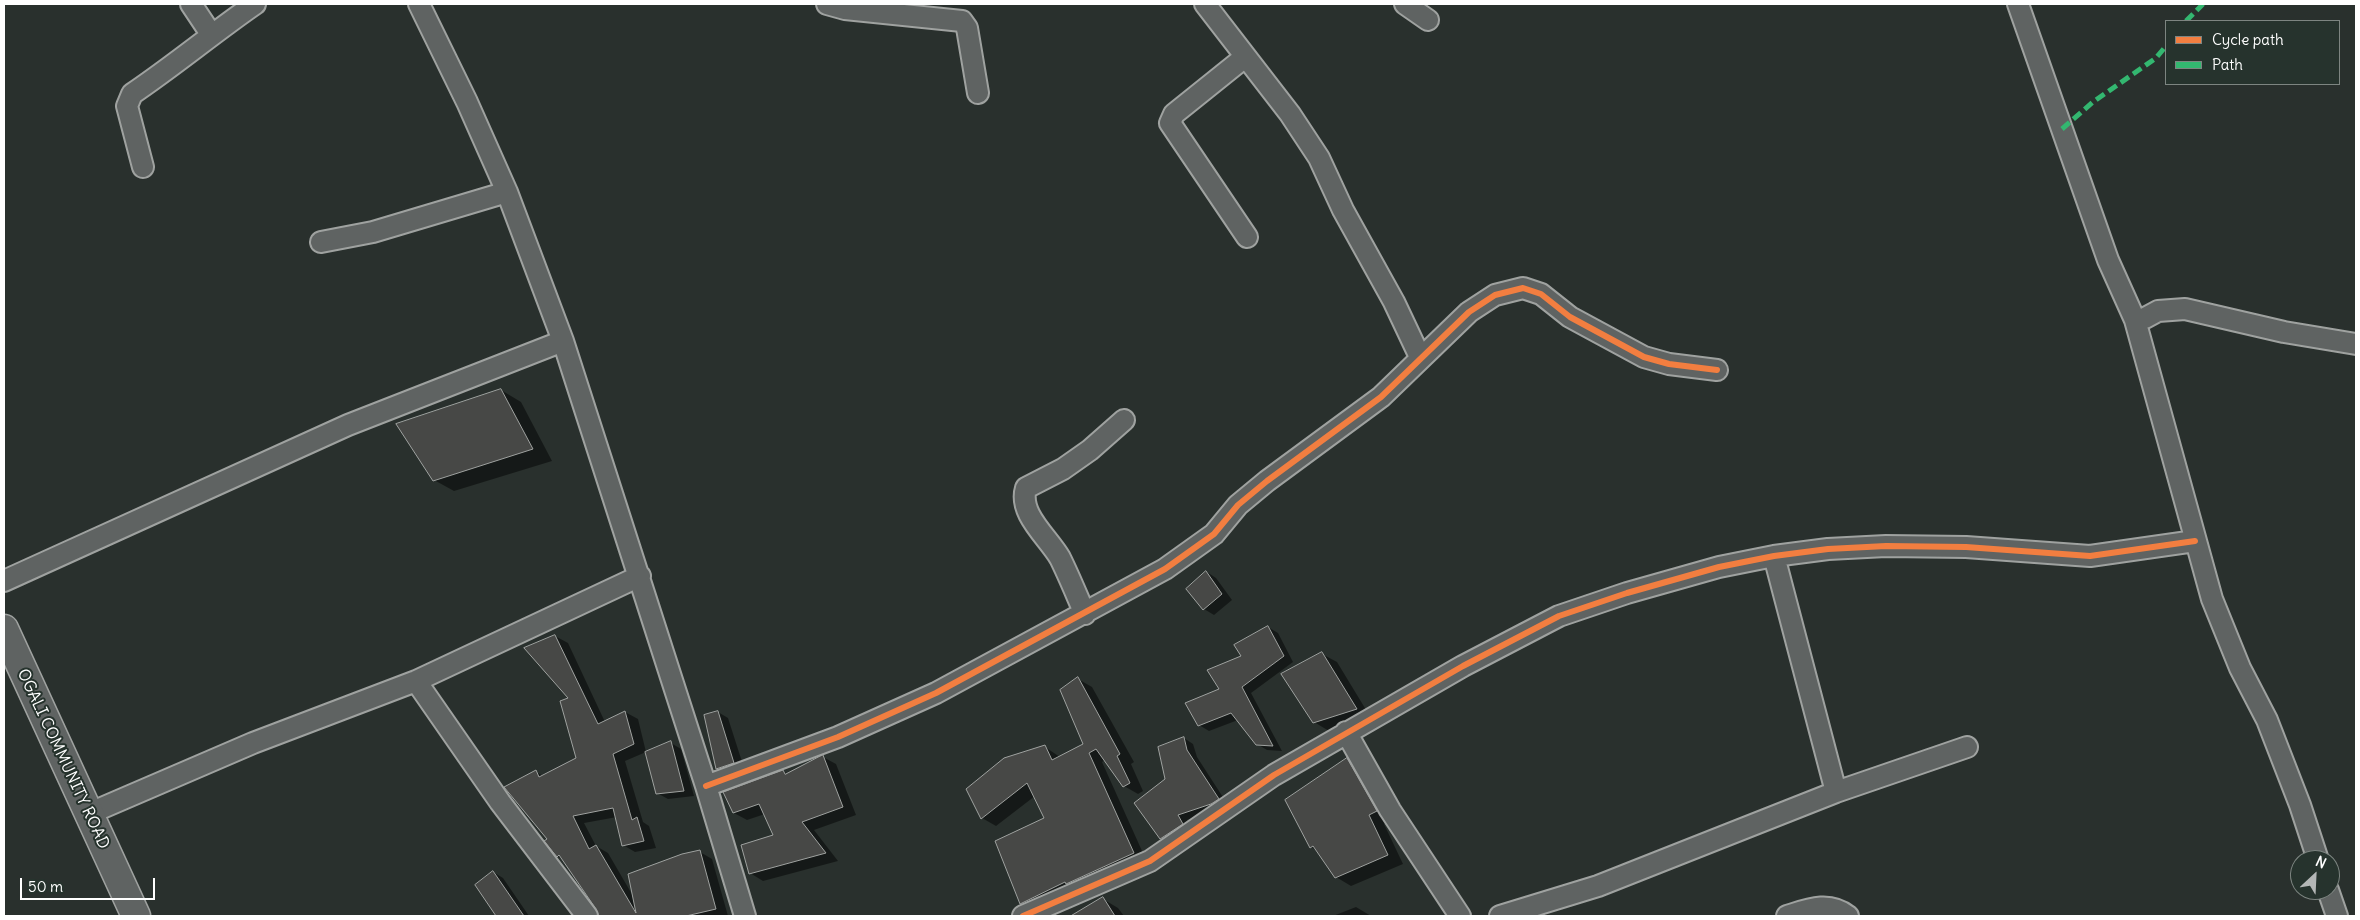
<!DOCTYPE html>
<html>
<head>
<meta charset="utf-8">
<style>
	body { margin:0 }
	#map { position:relative; width:2360px; height:920px; overflow:hidden; background:#29302d; font-family:Delius,sans-serif }
	canvas { display:block }
	.frame { position:absolute; inset:0; border:5px solid #fff; pointer-events:none }
	.legend { position:absolute; left:2165px; top:20px; width:175px; height:65px; box-sizing:border-box; background:#26332d; border:1px solid #7d8581; margin:0; padding:6px 9px; list-style:none; font-size:15px; color:#fff }
	.legend li { display:flex; align-items:center; gap:10px; height:25px }
	.legend b { width:25px; border:1px solid #7d8581 }
	.north { position:absolute; left:2290px; top:850px; width:50px; height:50px; box-sizing:border-box; background:#26332d; border:1px solid #7d8581; border-radius:50%; rotate:25deg; font-size:14px; font-weight:700; line-height:20px; text-align:center; color:#fff }
	.north::after { content:''; display:block; margin:auto; width:18px; height:22px; background:#b4b7b6; clip-path:polygon(50% 0,100% 100%,50% 72%,0 100%) }
	.scale { position:absolute; left:20px; top:878px; width:135px; height:22px; box-sizing:border-box; border:2px solid #fff; border-top:0; padding-left:6px; font-size:15px; line-height:18px; white-space:nowrap; color:#fff; -webkit-text-stroke:4px #26332d; paint-order:stroke }
</style>
</head>
<body>
<div id="map">
<canvas width="2360" height="920"></canvas>
<div class="frame"></div>
<ul class="legend">
<li><b style="height:6px;background:#f27e40"></b>Cycle path</li>
<li><b style="height:6px;background:#33b770"></b>Path</li>
</ul>
<div class="north">N</div>
<div class="scale">50 m</div>
</div>
<script>
const c = document.querySelector('canvas').getContext('2d');
c.lineJoin = 'round';
function fillPath(path, color) { c.fillStyle = color; c.fill(path, 'evenodd'); }
function strokePath(path, color, width, dash) { c.strokeStyle = color; c.lineWidth = width; c.lineCap = dash ? 'butt' : 'round'; c.setLineDash(dash || []); c.stroke(path); }
function label(font, color, halo, rows, align = 'center') {
  c.font = font + ' Delius,sans-serif'; c.lineWidth = 4; c.setLineDash([]); c.textBaseline = 'middle'; c.strokeStyle = halo; c.fillStyle = color; for (const [text, x, y, turn = 0] of rows) {
    c.save(); c.translate(x, y); c.rotate((+turn || 0) * Math.PI / 180); c.textAlign = isNaN(turn) ? turn : align; if (halo) c.strokeText(text, 0, 0); c.fillText(text, 0, 0); c.restore();
  }
}
const shadow = new Path2D(`
	M501,390l20,12 31,59 -98,30 -20,-11z
	M1207,572l9,6 16,22 -18,15 -10,-6z
	M1268,627l10,6 15,29 -42,31 31,58 -15,-1 -10,-6 -19,-24 -29,11 -10,-6 44,-68z
	M555,636l13,7 37,79 20,-10 13,7 8,33 -21,9 18,61 6,4 7,22 -21,4 -12,-7 -6,-28 -33,6 12,23 12,7 25,43 67,-44 12,7 16,57h-129l-1,-8 -35,-49 -6,-3 -8,-17 -13,-67 7,4 35,-18 -8,-59z
	M1322,654l15,8 34,56 -42,13 -15,-9z
	M1078,679l14,8 42,75 -3,2 12,27 -5,3 -14,-8 -19,-26 -3,2 45,100 -112,49 -14,-8 25,-84 -11,-23 -39,30 -14,-8 63,-71 15,10 24,-12z
	M718,712l10,6 16,50 -17,6 -10,-5 -11,-53z
	M1184,738l9,6 4,13 31,48 -6,4 -35,11 5,10 -21,14 -10,-6 -25,-35 31,-24z
	M671,743l10,6 13,47 -26,3 -11,-6z
	M823,757l13,7 20,51 -42,15 24,31 -75,20 -13,-8 25,-37 -10,-22 -18,6 -13,-7 49,-42 5,3z
	M1347,759l15,9 29,52 -7,4 19,40 -52,22 -15,-9 -18,-26 -7,-4z
	M493,872l10,6 26,38h-31l-21,-31z
	M1103,899l15,9 6,8h-50z
	M1356,907l15,9h-38z`);
const building = new Path2D(`
	M501,389l32,60 -100,32 -37,-57z
	M1206,571l16,23 -19,16 -17,-21z
	M1268,626l16,30 -42,31 31,59 -17,-1 -25,-32 -33,13 -13,-23 34,-14 -12,-19 34,-14 -7,-11z
	M555,635l43,89 27,-13 9,33 -21,10 19,66 5,-3 7,24 -22,5 -9,-38 -40,8 16,33 7,-4 40,68 -8,-39 54,-20 18,-4 16,59 -30,7h-87l-3,-7 -37,-54 -2,2 -13,-16 3,-2 -43,-52 32,-17 3,7 37,-19 -16,-57 8,-3 -44,-50z
	M1322,652l35,57 -44,14 -32,-49z
	M1078,677l42,77 -3,2 13,27 -7,4 -27,-38 -7,4 45,100 -68,31 -1,-2 -45,22 -25,-63 49,-23 -17,-35 -46,36 -15,-30 38,-31 41,-13 7,15 31,-16 -23,-54z
	M718,711l16,52 -18,6 -12,-54z
	M1184,737l3,13 32,49 -8,5 -33,11 5,9 -23,15 -26,-36 31,-24 -7,-32z
	M671,741l13,50 -28,3 -11,-42z
	M823,755l20,52 -41,15 24,31 -77,21 -8,-29 32,-10 -14,-31 -26,9 -10,-21 60,-22 2,4z
	M1347,758l30,53 -8,4 19,40 -53,23 -22,-32 -3,2 -25,-48z
	M493,871l31,45h-28l-21,-31z
	M1103,897l12,19h-44z`);
const street = new Path2D(`
	M191,4l20,30
	M419,4l48,98 40,90 56,149 143,445 39,130
	M827,4l18,5 117,12 5,7 11,65
	M1205,4l85,110 29,44 24,52 51,92 26,55
	M1405,4l23,16
	M2018,4l90,256 27,60 77,279 28,69 27,52 33,85 18,55
	M1245,57l-71,57 -4,9 77,114
	M143,167l-16,-61 5,-12c43,-29 81,-61 123,-90
	M321,242l52,-10 134,-40
	M2135,320l10,-2 13,-7 27,-2 99,23 72,12
	M1774,556l62,236
	M4,581l344,-156 215,-84
	M1085,614c-8,-18 -16,-38 -25,-56 -12,-21 -42,-44 -34,-70l37,-19 27,-19 34,-30
	M416,681l84,121 87,114
	M1346,732l44,78 70,106
	M706,786l132,-49 98,-44 229,-124 49,-35 24,-29 29,-24 114,-84 88,-85 26,-17 28,-7 18,6 29,23 74,40 25,7 48,6
	M88,814l165,-71 163,-62 224,-105
	M2328,890l9,26
	M1023,916l127,-55 124,-86 189,-109 96,-50 68,-23 92,-26 55,-11 54,-7 58,-3 80,1 124,9 105,-15
	M1500,916l98,-30 238,-94 131,-45
	M1787,916c22,-7 42,-15 61,0`);
const secondary = new Path2D(`
	M4,629l132,287`);
const quiet = new Path2D(`
	M2186,21l17,-17
	M2062,129l31,-27 63,-44 10,-12`);
const cycleway = new Path2D(`
	M706,786l132,-49 98,-44 229,-124 49,-35 24,-29 29,-24 114,-84 88,-85 26,-17 28,-7 18,6 29,23 74,40 25,7 48,6
	M1023,916l127,-55 124,-86 189,-109 96,-50 68,-23 92,-26 55,-11 54,-7 58,-3 80,1 124,9 105,-15`);
const streetNames = [
	["OGALI COMMUNITY ROAD",63,759,65]
];
fillPath(shadow, '#0007');
fillPath(building, '#474846');
strokePath(building, '#9fa2a0', 1);
strokePath(street, '#9fa2a0', 24);
strokePath(secondary, '#9fa2a0', 31);
strokePath(street, '#5f6362', 20);
strokePath(secondary, '#5f6362', 28);
strokePath(quiet, '#33b770', 5, [10, 5]);
strokePath(cycleway, '#f27e40', 6);
label('16px', '#fff', '#26332d', streetNames);
</script>
</body>
</html>
